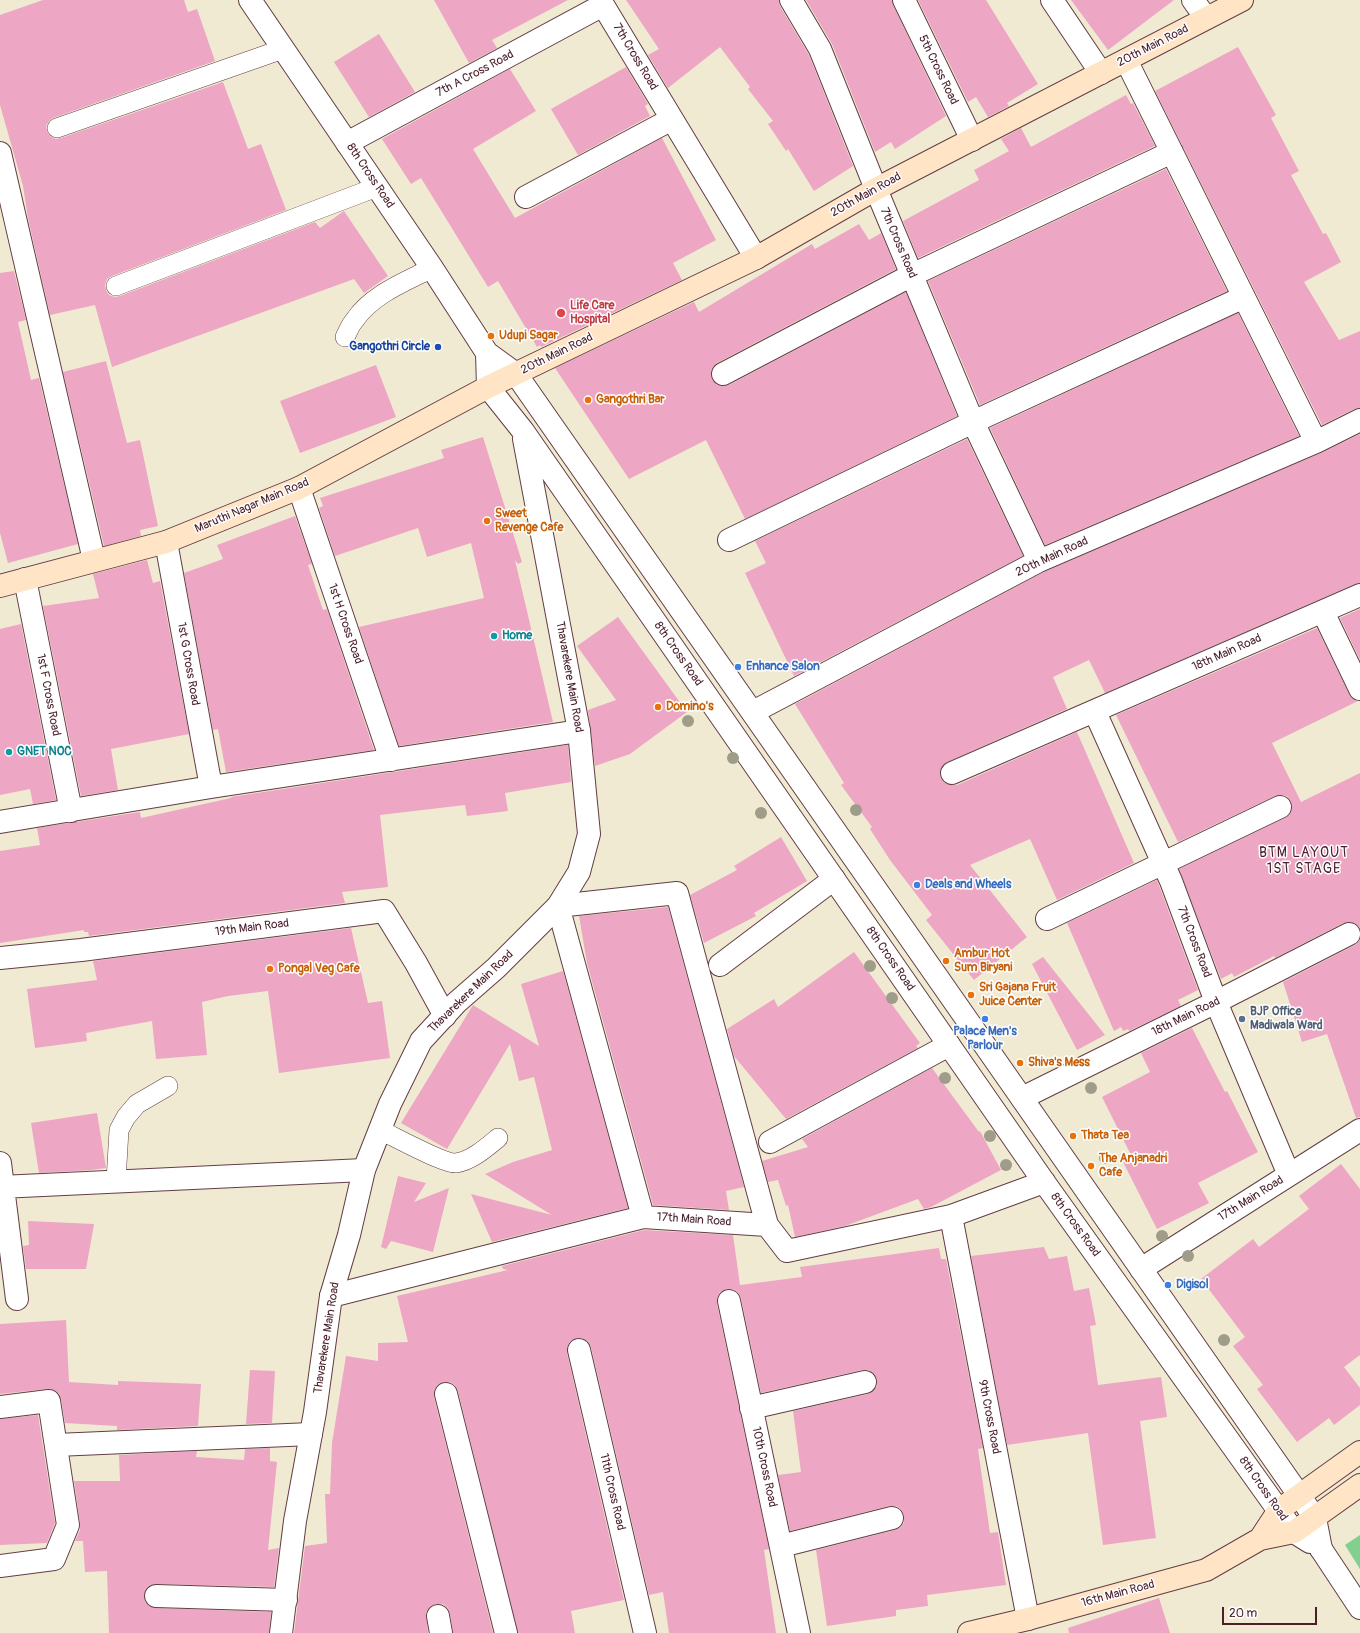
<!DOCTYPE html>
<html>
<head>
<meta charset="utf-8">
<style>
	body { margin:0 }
	#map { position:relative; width:1360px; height:1633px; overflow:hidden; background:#f1ead3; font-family:Pangolin,sans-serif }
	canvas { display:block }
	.scale { position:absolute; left:1222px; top:1607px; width:95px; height:18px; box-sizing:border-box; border:2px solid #4a1f2b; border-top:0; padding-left:5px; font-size:12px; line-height:14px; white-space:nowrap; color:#4a1f2b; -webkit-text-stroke:3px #fff; paint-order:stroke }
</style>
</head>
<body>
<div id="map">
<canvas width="1360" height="1633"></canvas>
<div class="scale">20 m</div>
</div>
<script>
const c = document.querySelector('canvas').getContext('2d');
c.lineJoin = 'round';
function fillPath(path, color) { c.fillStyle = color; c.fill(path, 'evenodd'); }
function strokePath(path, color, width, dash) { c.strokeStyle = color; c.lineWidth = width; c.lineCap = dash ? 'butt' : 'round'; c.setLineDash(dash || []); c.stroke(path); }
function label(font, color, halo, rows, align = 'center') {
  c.font = font + ' Pangolin,sans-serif'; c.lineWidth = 3; c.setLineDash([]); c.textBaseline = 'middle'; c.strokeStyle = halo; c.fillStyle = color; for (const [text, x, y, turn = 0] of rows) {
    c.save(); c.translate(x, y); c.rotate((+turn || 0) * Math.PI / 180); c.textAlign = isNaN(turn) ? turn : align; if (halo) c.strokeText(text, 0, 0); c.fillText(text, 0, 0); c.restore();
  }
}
const green = new Path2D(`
	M1360,1535v34l-15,-24z`);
const building = new Path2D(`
	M43,0h141l4,12 9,-3 18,52 -162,57 -4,3 -3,5 1,5 3,5 5,3 6,-1 162,-56 25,67 13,-5 25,66 -174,66 -5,3 -2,6 1,5 3,5 6,2 5,-1 195,-74 5,6 24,-17 44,65 -24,17 -10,-14 -242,88 -17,-62 -45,10 -22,-97 -5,-32 -23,-81v-90z
	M434,0h134l-76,40 5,8 -28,15z
	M626,0h153l1,6 29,49 44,111 -39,25 -26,-42 -2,2 -18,-27 5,-3 -25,-32 2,-2 -30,-40 -52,41 -20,-33 11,-6z
	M806,0h86l1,5 53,111 -51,33 -4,-7 -16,10 -43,-108z
	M918,0h68l52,84 -31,19 2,3 -21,11 -12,-20 -8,5z
	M1071,0h103l-66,50z
	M379,34l36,58 -46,25 -35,-55z
	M1238,47l38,68 -5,3 28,53 -8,4 32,59 3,-1 15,29 -37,20 35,58 21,-9v77l-6,1 -32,16 -167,-334z
	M626,67l22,37 -3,2 5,10 -72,39 -27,-46z
	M510,69l26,42 -63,38 42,69 147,-80 54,102 -43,23 9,17 -141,67 -1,-2 -3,2 -39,-66 -10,6 -67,-109 -10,6 -29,-45z
	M1126,95l5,9 2,-1 22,43 -237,112 -15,-37 76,-41 -5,-10 35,-19 -8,-12 20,-11 10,19z
	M1166,169l61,122 -247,114 -52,-124z
	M859,224l10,16 12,-7 15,36 -179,94 -5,5 -1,5 1,6 5,6 6,1 6,-1 177,-93 51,124 -212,103 -39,-79 -77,39 -74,-111 139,-66 5,10 113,-68 3,5z
	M14,271l12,49 -8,2 13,58 8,-2 39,166 -70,19 -8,-30v-260z
	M1238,313l61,123 -254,109 -55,-117z
	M106,361l21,82 13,-3 18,86 -18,4 1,6 -37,10 -41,-174z
	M376,365l20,52 -96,36 -20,-52z
	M1360,434v149l-5,1 -250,109 -16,-33 -36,17 14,32 -120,53 -5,4 -2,6 1,6 4,5 5,2h7l120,-53 57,131 -77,37 -27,-61 -60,26 57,72 -53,43 -48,-60 6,-5 -42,-55 -20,-31 2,-2 -31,-42 3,-2 -49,-79 249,-132 277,-119z
	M483,437l39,125 -4,2 -3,-4 38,162 -154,24 -40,-119 125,-29 -13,-55 -44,14 -9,-29 -83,28 -16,-48 4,-2 -3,-8 124,-40 -3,-8z
	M967,439l56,117 -229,120 -49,-103 21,-10 -11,-22z
	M295,516l17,48 -4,1 15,45 4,-1 47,141 -148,22 -8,-43 -5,1 -29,-157 39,-14 -6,-14z
	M147,560l6,23 7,-2 29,153 -78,15 7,41 -37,6 -38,-190 56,-8 -6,-24z
	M1360,609v51l-20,-42z
	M618,617l69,95 -57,42 -35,12 -7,-56 28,-10 -39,-54z
	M21,624l35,176 -23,4 -3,-15 -30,6v-166z
	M1317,628l32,66 4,5 5,2 -86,42 29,59 59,-29v155l-4,-4 -6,-2 -7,1 -68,35 -1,-2 -40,21 -2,-4 -11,6 -42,-110 106,-51 5,-4 2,-6 -1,-6 -4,-6 -6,-1 -6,1 -97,46 -62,-127z
	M568,745l3,37 -66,11 3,18 -41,5 -2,-11 -85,10 8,72 -46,5 3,11 -256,33 -1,-4h-4v-2l-84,13v-92l40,-6 -3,-17 103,-16 1,6 90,-20v-1z
	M781,837l26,44 -53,32 2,3 -52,27 -14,-48 47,-25 -3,-4z
	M1157,880l41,110 -20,10 3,6 -52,25 -1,-2 -5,2 -2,-4 -7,4 -47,-108z
	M668,907l76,280 -18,4 3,19 -76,-5 -66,-242 -8,-47z
	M351,928l17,75 14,-2 8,57 -111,15 -11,-82 -40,5 -26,6 5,53 -51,4 -4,-38 -66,12 1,8 -52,7 -8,-59 70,-9 -4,-19z
	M1360,939v178l-4,1 -29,-84 -25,8 -19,-60 72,-37z
	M854,952l66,91 -4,3 2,2 -132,71 -52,-63 -7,-27 47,-30 4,8z
	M1043,957l62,78 -28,15 -45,-86z
	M563,971l65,237 -136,34 -21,-48 81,21 -67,-41 28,-12 39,-12 -18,-73 -15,4 -9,-37 -63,105 -46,-26 72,-118 66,41 -18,-62z
	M1192,1028l33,64 2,-1 31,61 -60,31 11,20 -52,26 -34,-67 9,-5 -30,-60 48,-25 -9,-19z
	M932,1068l47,64 1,-1 21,39 -70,37 -7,2 -6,-10 -73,27 -50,11 -7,-32 -2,1 -8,-26 -10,2 -6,-21 46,-14 -6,-8z
	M97,1113l9,55 -15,2 -52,3 -8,-50z
	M1341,1164l19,25v166l-16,12 16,21v17l-26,20 -5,-7 -32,24 -40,-53 6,-4 -30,-39 12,-9 -44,-58 52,-40 6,8 50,-38 -10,-13z
	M398,1176l28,7 -12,19 35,-14 -16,64 -42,-11 -5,8 -5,-2z
	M28,1221l66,3 -8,45h-60l-3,-23 6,-1z
	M644,1230l89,5 7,50 62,-8 -2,-10 139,-19 2,11h5l37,189 -5,1 12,84 8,-1 8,53 -79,10 1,11 -32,4v6l-69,10 -11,-76 79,-20 6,-3 3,-5v-7l-3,-6 -5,-3h-7l-99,25 -12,-56 23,-3 -8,-61 75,-17 5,-3 4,-5v-7l-3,-5 -5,-4h-7l-101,23 -20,-95 -3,-6 -5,-3h-6l-7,3 -3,6v6l52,245 -5,1 12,83h-107l-6,-41 -14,3 -58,-248 -3,-6 -6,-3h-5l-7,3 -3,6v6l57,247 -53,11 4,22h-57l-60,-242 -3,-6 -5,-3h-7l-6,3 -3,6v6l59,236h-40l-3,-19 -2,-6 -5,-4h-7l-6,3 -4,5 2,21h-134l11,-87 22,-3 -2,-49h5l2,-51 14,-87 32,5v-18l30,-1 -11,-46 111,-26 -5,-1 -1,-3z
	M1044,1247l5,12 18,-3 7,35 15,-3 7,37 -6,1 8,59 63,-8 6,40 -27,4 16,117 -53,7 -15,-112 -81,12 -36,-189z
	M66,1320l3,62 49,3v-4l83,3 -3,42 -81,4v-4l-52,-3 -4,-24 -2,-6 -5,-3 -7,-1 -47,5v-70z
	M250,1370l25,1 -3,52 -26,1z
	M38,1415l17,108 -8,20 -47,2v-126z
	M270,1448v13l7,1 -9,88 11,-2 -5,39 -118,-3 -6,1 -4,4 -2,7 1,6 4,4 7,2 115,4 -2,21h-160l-2,-62 -22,1 -2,-31h-8l5,-11v-7l-6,-42h46l-1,-26 78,-4 -1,6 48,3 1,-11z
	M1159,1598l11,35h-101l-1,-5z`);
const service = new Path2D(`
	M57,128l226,-79
	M116,286l261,-99
	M345,337c3,-5 5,-12 9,-16 18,-27 51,-39 78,-53
	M380,1130c13,6 64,34 76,33 15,-2 30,-15 42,-25
	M116,1181l3,-51 7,-13 11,-13 31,-18`);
const minor = new Path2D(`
	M600,0l156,258
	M791,0l29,49 56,140 97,233 66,139
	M904,0l68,140
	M1052,0l49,73
	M1193,0l13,18
	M1126,60l190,382
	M347,143l256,-138
	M0,153l94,407
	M526,197l146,-78
	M723,374l189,-99 260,-123
	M299,488l92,272
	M729,540l244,-118 271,-125
	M166,542l45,245
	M25,579l46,232
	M1323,612l37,77
	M753,712l286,-151 277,-119 44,-22
	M1095,712l76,169 45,121 73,173
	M952,773l408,-178
	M0,822l211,-35 368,-56
	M1047,919l233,-112
	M0,958l81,-8 303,-39 32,52 29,53
	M720,965l114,-86
	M1022,1098l194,-96 133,-68
	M770,1142l179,-97
	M0,1163l17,136
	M0,1187l364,-17
	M951,1216l77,403
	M643,1217l-85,-311 119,-13 90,332
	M1141,1269l219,-139
	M331,1296l312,-79 124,8 20,26 164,-35 93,-34
	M729,1301l70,332
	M579,1350l66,283
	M446,1394l60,239
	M0,1407l49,-6 19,124 -14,34 -54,7
	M751,1408l114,-26
	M56,1445l255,-11
	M781,1546l111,-28
	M1321,1549l39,59
	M156,1596l130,4
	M438,1616l3,17`);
const tertiary = new Path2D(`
	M250,0l182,268 55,85 29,21 30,43 769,1101 6,31
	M487,353l1,34 35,44 521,751 250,350 16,10
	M281,1633l14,-112 20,-109 16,-116 18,-61 15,-65 26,-66 31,-63 35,-38 40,-35 62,-62 21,-34 10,-38 -10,-103 -55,-292`);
const secondary = new Path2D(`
	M0,586l166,-44 133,-54 189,-101 268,-129 120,-69 366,-189
	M1260,1539l19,-29 81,-58
	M969,1633l59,-14 178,-49 54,-31 34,-7 66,-47`);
const trees = [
	[688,721],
	[733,758],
	[856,810],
	[761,813],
	[870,966],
	[892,998],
	[945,1078],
	[1091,1088],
	[990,1136],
	[1105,1158],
	[1006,1165],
	[1162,1236],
	[1188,1256],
	[1224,1340]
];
const markers = [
	[561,313,5,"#e0444e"],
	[491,336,4,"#e8710a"],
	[438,347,4,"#1a4fb4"],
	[588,400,4,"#e8710a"],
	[487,521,4,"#e8710a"],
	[494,636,4,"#0f9aa8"],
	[738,667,4,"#3f7fe0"],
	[658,707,4,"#e8710a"],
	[9,752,4,"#0f9aa8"],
	[917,885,4,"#3f7fe0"],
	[946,961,4,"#e8710a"],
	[270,969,4,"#e8710a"],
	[971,995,4,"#e8710a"],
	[985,1019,4,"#3f7fe0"],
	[1242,1019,4,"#5c6f8a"],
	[1020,1063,4,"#e8710a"],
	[1073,1136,4,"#e8710a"],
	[1091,1166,4,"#e8710a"],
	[1168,1285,4,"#3f7fe0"]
];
const streetNames = [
	["20th Main Road",1153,46,-27],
	["7th Cross Road",635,57,59],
	["5th Cross Road",938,70,64],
	["7th A Cross Road",475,74,-28],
	["8th Cross Road",370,176,56],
	["20th Main Road",866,195,-29],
	["7th Cross Road",898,243,67],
	["20th Main Road",557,354,-26],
	["Maruthi Nagar Main Road",252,506,-23],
	["20th Main Road",1052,557,-25],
	["1st H Cross Road",345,624,71],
	["18th Main Road",1227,653,-24],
	["8th Cross Road",678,654,55],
	["1st G Cross Road",188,664,80],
	["Thavarekere Main Road",569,677,80],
	["1st F Cross Road",48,695,79],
	["19th Main Road",252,928,-7],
	["7th Cross Road",1194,942,69],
	["8th Cross Road",890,959,55],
	["Thavarekere Main Road",471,992,-44],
	["18th Main Road",1186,1017,-26],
	["17th Main Road",1251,1199,-32],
	["17th Main Road",694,1220,4],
	["8th Cross Road",1075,1225,54],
	["Thavarekere Main Road",327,1338,-81],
	["9th Cross Road",989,1417,79],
	["10th Cross Road",764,1467,78],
	["8th Cross Road",1263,1489,55],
	["11th Cross Road",612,1492,77],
	["16th Main Road",1118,1594,-15]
];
const healthNames = [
	["Life Care",570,306],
	["Hospital",570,320]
];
const foodNames = [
	["Udupi Sagar",499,336],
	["Gangothri Bar",596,400],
	["Sweet",495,514],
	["Revenge Cafe",495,528],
	["Domino's",666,707],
	["Ambur Hot",954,954],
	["Sum Biryani",954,968],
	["Pongal Veg Cafe",278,969],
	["Sri Gajana Fruit",979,988],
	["Juice Center",979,1002],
	["Shiva's Mess",1028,1063],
	["Thata Tea",1081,1136],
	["The Anjanadri",1099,1159],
	["Cafe",1099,1173]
];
const transitNames = [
	["Gangothri Circle",430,347]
];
const cultureNames = [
	["Home",502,636],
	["GNET NOC",17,752]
];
const shopNames = [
	["Enhance Salon",746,667],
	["Deals and Wheels",925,885],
	["Palace Men's",985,1032,"center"],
	["Parlour",985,1046,"center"],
	["Digisol",1176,1285]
];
const serviceNames = [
	["BJP Office",1250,1012],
	["Madiwala Ward",1250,1026]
];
const quarterNames = [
	["BTM LAYOUT",1304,853],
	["1ST STAGE",1304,869]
];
fillPath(green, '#81d090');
fillPath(building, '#eda6c4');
strokePath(service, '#633d44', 20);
strokePath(minor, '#633d44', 24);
strokePath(tertiary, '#633d44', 24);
strokePath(secondary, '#633d44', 24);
strokePath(service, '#fff', 19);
strokePath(minor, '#fff', 22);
strokePath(tertiary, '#fff', 22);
strokePath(secondary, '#ffe4c6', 22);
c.fillStyle = '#a09c8a';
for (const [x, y] of trees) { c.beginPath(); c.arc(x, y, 6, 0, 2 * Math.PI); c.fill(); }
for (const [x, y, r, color] of markers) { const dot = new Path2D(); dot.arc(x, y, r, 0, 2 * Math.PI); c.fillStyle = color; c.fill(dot); strokePath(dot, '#fff', 1.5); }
label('12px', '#4a1f2b', '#fff', streetNames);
label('bold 12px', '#be3a42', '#fff', healthNames, 'left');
label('bold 12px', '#c56008', '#fff', foodNames, 'left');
label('bold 12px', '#164399', '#fff', transitNames, 'right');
label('bold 12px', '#0d838f', '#fff', cultureNames, 'left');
label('bold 12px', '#366cbe', '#fff', shopNames, 'left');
label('bold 12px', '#4e5e75', '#fff', serviceNames, 'left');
c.letterSpacing = '1px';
label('14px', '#4a1f2b', '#fff', quarterNames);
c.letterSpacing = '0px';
</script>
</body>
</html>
